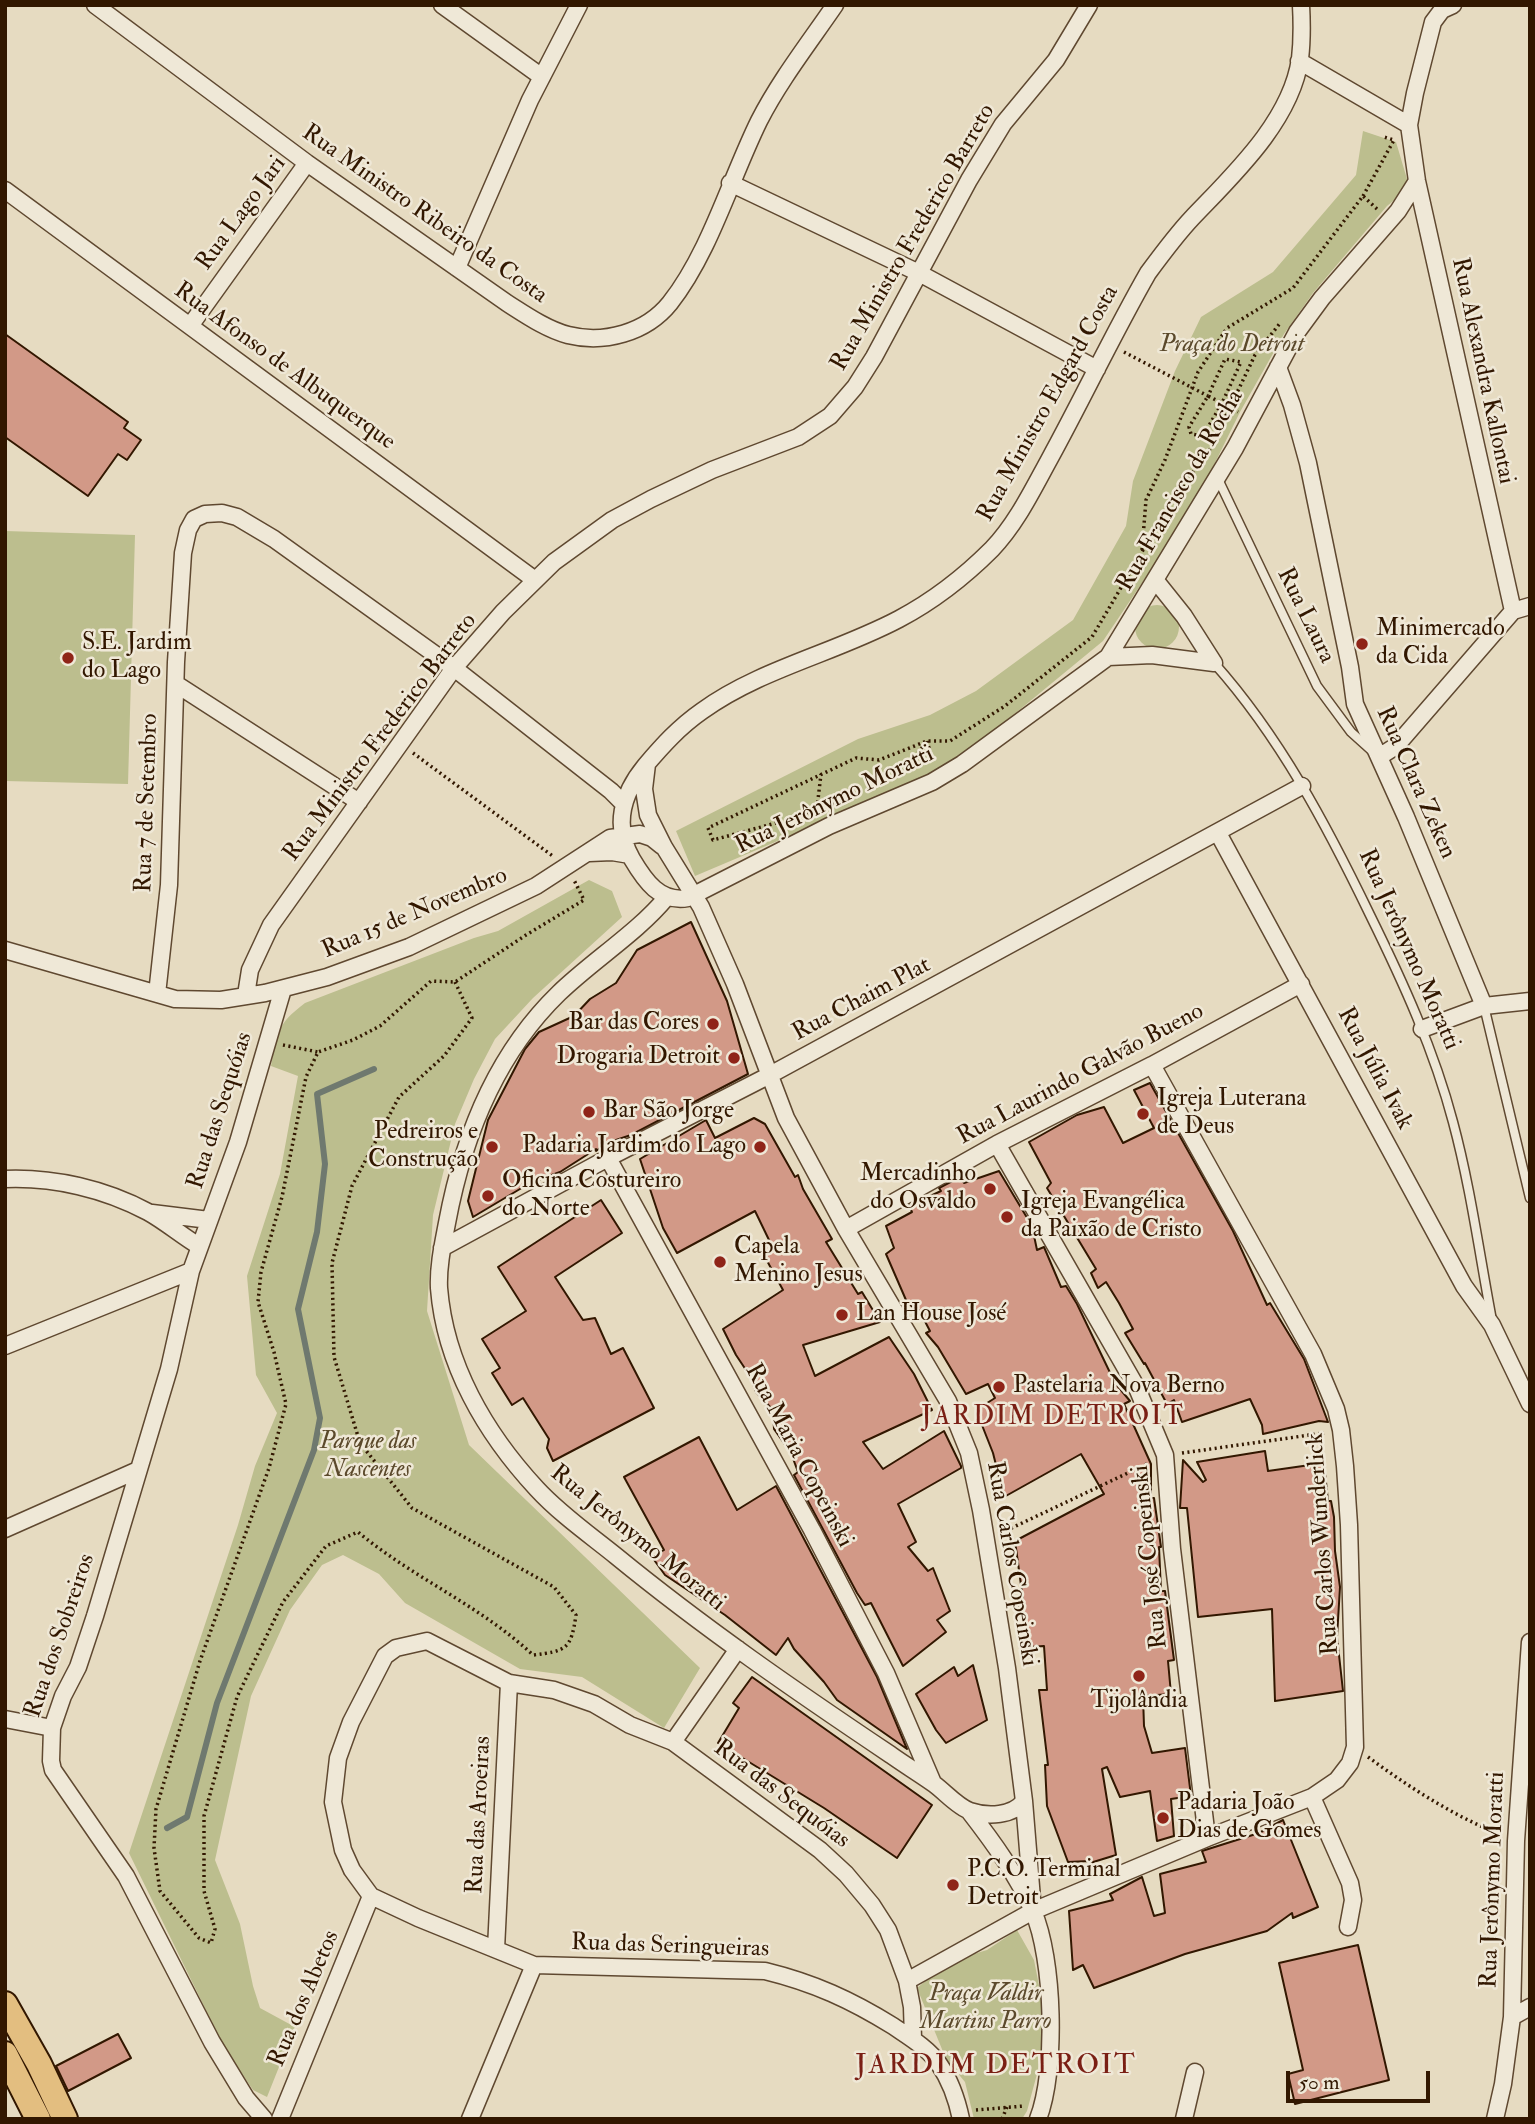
<!DOCTYPE html>
<html>
<head>
<meta charset="utf-8">
<style>
	body { margin:0 }
	#map { position:relative; width:1535px; height:2124px; overflow:hidden; background:#e6dbc1; font-family:"IM FELL Double Pica",serif }
	canvas { display:block }
	.frame { position:absolute; inset:0; border:7px solid #321700; pointer-events:none }
	.scale { position:absolute; left:1286px; top:2071px; width:144px; height:32px; box-sizing:border-box; border:4px solid #321700; border-top:0; padding-left:9px; font-size:21px; line-height:24px; white-space:nowrap; color:#321700; -webkit-text-stroke:5px #efe8d7; paint-order:stroke }
</style>
</head>
<body>
<div id="map">
<canvas width="1535" height="2124"></canvas>
<div class="frame"></div>
<div class="scale">50 m</div>
</div>
<script>
const c = document.querySelector('canvas').getContext('2d');
c.lineJoin = 'round';
function fillPath(path, color) { c.fillStyle = color; c.fill(path, 'evenodd'); }
function strokePath(path, color, width, dash) { c.strokeStyle = color; c.lineWidth = width; c.lineCap = dash ? 'butt' : 'round'; c.setLineDash(dash || []); c.stroke(path); }
function label(font, color, halo, rows, align = 'center') {
  c.font = font + ' "IM FELL Double Pica",serif'; c.lineWidth = 5; c.setLineDash([]); c.textBaseline = 'middle'; c.strokeStyle = halo; c.fillStyle = color; for (const [text, x, y, turn = 0] of rows) {
    c.save(); c.translate(x, y); c.rotate((+turn || 0) * Math.PI / 180); c.textAlign = isNaN(turn) ? turn : align; if (halo) c.strokeText(text, 0, 0); c.fillText(text, 0, 0); c.restore();
  }
}
const green = new Path2D(`
	M1363,131l33,11 11,37 -4,14 -16,13 -74,87 -29,41 -44,78 -31,63 -59,96 -47,70 -125,103 -68,41 -215,91 -19,-45 182,-92 72,-24 46,-24 97,-71 53,-94 7,-45 42,-110 26,-54 72,-45 83,-97z
	M5,531l130,4 -7,249 -123,-3z
	M1135 627a22 22 0 1 1 44 0a22 22 0 1 1-44 0Z
	M589,880l23,11 10,26 -89,81 -38,41 -21,40 -19,45 -22,91 -6,96 42,134 231,223 -36,60 -82,-51 -62,-8 -115,-66 -26,-29 -36,-19 -21,10 -32,45 -39,86 -36,164 25,64 13,62 7,22 35,19 -28,70 -14,-7 -29,-43 -95,-194 109,-328 17,-59 22,-53 -21,-38 -9,-99 33,-102 18,-98 -27,-10c7,-34 5,-41 34,-63l169,-65 24,-7z
	M1017,1930l17,30 11,56 -5,47 -13,48 -5,8h-48l-9,-37 -19,-23 -29,-71 18,-15 22,-14 30,-9z`);
const stream = new Path2D(`
	M167,1828l20,-11 30,-114 97,-253 6,-32 -22,-109 19,-77 8,-68 -8,-70 57,-25`);
const building = new Path2D(`
	M5,334l123,88 -4,6 17,12 -14,20 -9,-6 -30,42 -83,-59z
	M691,922l36,79 21,73 -117,61 -24,8 -11,8v-2l-36,23 -30,11 -57,34 -5,-16 20,-81 37,-71 14,-17 35,-16 16,-17 26,-16 21,-33z
	M1150,1083l83,148 34,74 3,-2 34,56 24,63 -9,-1 -56,13 -1,-9 -12,-26 -68,23 -8,-22 -7,4 -22,-41 -1,1 -19,-31 8,-4 -14,-26 -13,-21 -8,6 -7,-15 5,-4 -49,-81 4,-5 -22,-41 48,-27 27,-8 19,36 31,-15 -20,-38z
	M754,1118l11,6 30,53 3,-2 5,14 29,50 -6,3 32,52 4,-2 18,30 -77,23 12,31 74,-39 25,37 18,36 -69,32 20,27 61,-38 17,35v2l-63,36 18,38 -8,5 20,24 5,-3 17,43 -13,9 9,12 -43,34 -32,-63 -6,2 -8,-12 -63,-118 4,-3 -7,-19 -17,-24 -1,-19 -17,-18 -6,-16 -14,-21 -13,-26 60,-39 -23,-42 10,-6 -15,-31 -78,42 -14,-25 -23,-69 66,-39 9,18z
	M999,1171l33,55 5,24 7,-3 17,40 5,-1 11,18 38,79 15,18 -6,3 27,60v34h3l7,49h-2l2,44h4l9,69 -6,1 3,33 -28,2 1,30 8,27 33,-5 6,48 -20,3 3,37 -17,5 -7,-50 -30,6 -13,-30 -5,2 14,86 -26,8v-2l-22,1 -21,-56 -2,-41h3l-9,-75h8l-3,-44 -15,1v-14l-3,1v-14l-7,-13h5l-9,-66 89,-47 -23,-40 -77,43 -11,-44 -17,-43 19,-12 -7,-14 -22,10 -28,-47 -12,-14 4,-2 -11,-21 -3,1 -10,-11 -20,-46 8,-6 -8,-22 26,-14 -3,-6 32,-15 -2,-3 21,-11 4,6z
	M601,1200l21,33 -67,44 28,43 12,-2 16,36 12,-6 31,60 -101,53 -6,-13 2,-9 -26,-41 -11,7 -20,-32 8,-5 -18,-29 44,-28 -28,-44z
	M699,1437l38,73 39,-24 101,191 30,72 -70,-49 -13,-18 -30,-33 -6,-11 -12,17 -51,-40 -60,-40 -13,-18 12,-7 -40,-73z
	M1265,1451l3,20 56,-8 4,38h3l3,16 1,34 5,36 -3,50 6,54 -68,10 -3,-92 -74,8 -11,-109h-7l3,-48 20,22 3,-2 -9,-18z
	M973,1665l14,55 -41,23 -10,-13 -20,-36 38,-27 4,9z
	M752,1677l180,128 -35,53 -73,-50 -106,-65 21,-35 -6,-5z
	M1283,1820l35,87 -25,11 -1,-5 -25,18 -82,23 -91,34 -11,-23 -10,5 -4,-59 44,-11 -3,-6 32,-17 12,39 11,-3 -5,-39 46,-12 -4,-11 57,-18z
	M1358,1945l31,135 -94,24 -7,-30 15,-4 -24,-107z
	M118,2034l13,24 -63,33 -12,-25z`);
const path = new Path2D(`
	M1363,196l31,-56 -10,-3
	M1124,352l84,44 17,-37 16,3 -19,41 -19,33 -12,-2 -2,-7 19,-31c10,5 20,10 30,16
	M1142,550l4,-50 19,-40 33,-88 29,-44 66,-40 70,-92 14,13
	M927,741l6,21
	M413,753l141,104
	M891,779l12,-6 24,-32
	M839,801l-52,19 -74,20 -5,-12 148,-70 23,2 48,-19h23l55,-35 87,-69 81,-138 37,-50 45,-94 26,-33
	M817,808l4,-34
	M455,982l17,36 -28,38 -45,41 -47,89 -20,77 2,94 26,86 52,65 142,79 22,28c-5,34 -9,36 -43,40 -52,-49 -120,-77 -175,-123l-32,14 -43,56 -46,95 -33,119v75l11,38 -4,14 -12,-5 -39,-47 -6,-43 2,-39 44,-148 69,-193 17,-64 -12,-52 -16,-50 3,-30 21,-75 24,-120 12,-25 35,-12 27,-14 51,-45 24,1 71,-47 58,-35 -10,-20
	M283,1045l35,7
	M1182,1453l142,-20
	M1001,1533l148,-70
	M1368,1757c41,30 84,58 131,77
	M976,2110l48,-4
	M1002,2119l5,-12`);
const service = new Path2D(`
	M1217,477l100,209 34,46 20,18
	M1214,663c66,74 113,163 156,252 33,67 64,135 83,207 17,63 26,129 38,193
	M1484,1006l46,192`);
const minor = new Path2D(`
	M95,5l212,158 200,140c19,12 39,26 61,32 36,9 78,-2 102,-32 40,-51 60,-123 89,-182 21,-41 50,-78 76,-116
	M442,5l100,72
	M1453,5l-11,5 -9,12 -18,71 -6,32 8,56 96,430
	M1299,61l110,64
	M730,183l189,90 178,96
	M5,190l530,390
	M457,268l73,-168 49,-95
	M190,326l117,-163
	M1278,367l14,38 16,58 42,204 5,37 51,113 78,189
	M1156,581l28,35 30,47
	M1108,657l127,-209 62,-116 25,-34 76,-87 19,-30
	M1214,663l-62,-8 -44,2 -146,107 -30,18 -103,44 -141,72c-28,5 -43,-17 -56,-39 -19,-33 -10,-65 13,-93 17,-20 34,-39 57,-55 58,-42 133,-58 197,-92 34,-18 65,-42 93,-70 24,-25 40,-58 57,-89 34,-62 64,-126 99,-187 14,-19 28,-38 44,-55 41,-43 99,-97 108,-159 2,-17 2,-36 1,-54
	M176,684l183,118
	M1379,757l17,-11 117,-135 17,-5
	M647,764l-3,25 4,26 16,32 37,60 34,77 51,134 60,111 102,172 21,52 12,57 26,158 17,133 9,110
	M1218,833l246,453 28,39 38,79
	M589,853l23,-1 18,3
	M666,898c-28,34 -74,63 -107,95 -64,62 -96,144 -112,230 -4,21 -9,43 -8,65 6,76 46,145 98,201 23,25 53,46 79,67 88,72 181,136 275,199 14,10 29,19 43,29 11,8 24,23 36,27 18,6 43,5 54,-10
	M5,950l170,49 46,1 44,-7 62,-16 82,-30 127,-61 74,-48 30,-4 12,4 10,8
	M157,994l12,-109 7,-223 7,-109 5,-23 6,-11 11,-5 17,-1 15,4 37,22 180,129 157,123 12,12
	M246,995l4,-25 21,-45 183,-257 49,-56 51,-50 58,-42 39,-21 61,-29 86,-33 32,-21 25,-29 19,-30 95,-177 34,-56 53,-64 33,-55
	M1422,1029l62,-23 46,-5
	M997,1144l140,244 28,67 7,94 35,289
	M608,1158l204,372 74,143 47,110
	M5,1179c49,-2 100,10 143,33 18,10 34,24 51,34
	M152,1213l57,7
	M846,1229l151,-85 155,-79 149,-81
	M442,1248l166,-90 160,-82 534,-290
	M5,1346l186,-75
	M5,1529l133,-59
	M5,1719l47,9
	M673,1742l65,-93
	M1312,1797l38,86 3,17 -5,27
	M969,1811c24,31 48,64 64,100 21,48 24,159 5,208
	M496,1949l13,-266
	M907,1981l126,-70 174,-73 105,-41 25,-17 13,-17 5,-16 -6,-222 -4,-59 -4,-36 -5,-21 -23,-55 -161,-289
	M1512,2017l18,-10
	M913,2039l-1,-32 -5,-26 -19,-51 -16,-25 -26,-31 -26,-24 -147,-108 -43,-17 -36,-21 -40,-14 -45,-7 -82,-42 -31,7 -11,8 -34,66 -13,36 -5,44 10,48 9,20 19,26 47,22 116,47 231,6c49,12 86,29 128,55 16,11 35,22 46,38 11,16 18,36 22,55
	M264,2119l-18,-21 -34,-56 -86,-166 -73,-106 -2,-9 1,-33 11,-32 15,-29 17,-51 74,-247 22,-98 47,-129 45,-153
	M280,2119l91,-223
	M470,2119l64,-154
	M1184,2119l11,-47
	M1495,2119l8,-35 9,-67 4,-176 14,-199`);
const primary = new Path2D(`
	M5,2004l34,60 26,55
	M5,2054l33,65`);
const markers = [
	[1362,644,7,"#8f2418"],
	[68,658,7,"#8f2418"],
	[713,1024,7,"#8f2418"],
	[734,1058,7,"#8f2418"],
	[589,1112,7,"#8f2418"],
	[1143,1114,7,"#8f2418"],
	[492,1147,7,"#8f2418"],
	[760,1147,7,"#8f2418"],
	[990,1189,7,"#8f2418"],
	[488,1196,7,"#8f2418"],
	[1007,1217,7,"#8f2418"],
	[720,1262,7,"#8f2418"],
	[842,1315,7,"#8f2418"],
	[999,1387,7,"#8f2418"],
	[1139,1676,7,"#8f2418"],
	[1163,1818,7,"#8f2418"],
	[953,1885,7,"#8f2418"]
];
const streetNames = [
	["Rua Lago Jari",242,214,-54],
	["Rua Ministro Ribeiro da Costa",424,215,35],
	["Rua Ministro Frederico Barreto",914,238,-60],
	["Rua Afonso de Albuquerque",284,367,36],
	["Rua Alexandra Kallontai",1482,371,78],
	["Rua Ministro Edgard Costa",1049,404,-61],
	["Rua Francisco da Rocha",1181,491,-60],
	["Rua Laura",1305,616,64],
	["Rua Ministro Frederico Barreto",381,738,-53],
	["Rua Clara Zeken",1415,783,66],
	["Rua Jerônymo Moratti",835,801,-26],
	["Rua 7 de Setembro",148,803,-88],
	["Rua 15 de Novembro",415,914,-23],
	["Rua Jerônymo Moratti",1408,950,66],
	["Rua Chaim Plat",862,1000,-28],
	["Rua Júlia Ivak",1374,1069,62],
	["Rua Laurindo Galvão Bueno",1081,1075,-28],
	["Rua das Sequóias",221,1111,-72],
	["Rua Maria Copeinski",798,1456,62],
	["Rua Jerônymo Moratti",637,1539,39],
	["Rua Carlos Wunderlick",1324,1544,-94],
	["Rua José Copeinski",1151,1557,-96],
	["Rua Carlos Copeinski",1011,1564,80],
	["Rua dos Sobreiros",61,1636,-71],
	["Rua das Sequóias",781,1795,37],
	["Rua das Aroeiras",480,1815,-87],
	["Rua Jerônymo Moratti",1494,1880,-88],
	["Rua das Seringueiras",670,1947,2],
	["Rua dos Abetos",305,1999,-67]
];
const parkNames = [
	["Praça do Detroit",1232,346],
	["Parque das",368,1443],
	["Nascentes",368,1471],
	["Praça Valdir",986,1995],
	["Martins Parro",986,2023]
];
const poiNames = [
	["Minimercado",1376,630],
	["da Cida",1376,658],
	["S.E. Jardim",82,644],
	["do Lago",82,672],
	["Bar das Cores",699,1024,"right"],
	["Drogaria Detroit",720,1058,"right"],
	["Igreja Luterana",1157,1100],
	["de Deus",1157,1128],
	["Bar São Jorge",603,1112],
	["Pedreiros e",478,1133,"right"],
	["Construção",478,1161,"right"],
	["Padaria Jardim do Lago",746,1147,"right"],
	["Mercadinho",976,1175,"right"],
	["do Osvaldo",976,1203,"right"],
	["Oficina Costureiro",502,1182],
	["do Norte",502,1210],
	["Igreja Evangélica",1021,1203],
	["da Paixão de Cristo",1021,1231],
	["Capela",734,1248],
	["Menino Jesus",734,1276],
	["Lan House José",856,1315],
	["Pastelaria Nova Berno",1013,1387],
	["Tijolândia",1139,1702,"center"],
	["Padaria João",1177,1804],
	["Dias de Gomes",1177,1832],
	["P.C.O. Terminal",967,1871],
	["Detroit",967,1899]
];
const neighbourhoodNames = [
	["JARDIM DETROIT",1053,1418]
];
const quarterNames = [
	["JARDIM DETROIT",996,2067]
];
fillPath(green, '#bcbe8e');
strokePath(stream, '#6f796f', 6);
fillPath(building, '#d29987');
strokePath(building, '#321700', 2);
strokePath(service, '#5f4830', 11);
strokePath(minor, '#5f4830', 19);
strokePath(primary, '#321700', 28);
strokePath(path, '#321700', 3.5, [2, 3.5]);
strokePath(service, '#efe8d7', 8);
strokePath(minor, '#efe8d7', 16);
strokePath(primary, '#e3be80', 24);
for (const [x, y, r, color] of markers) { const dot = new Path2D(); dot.arc(x, y, r, 0, 2 * Math.PI); c.fillStyle = color; c.fill(dot); strokePath(dot, '#efe8d7', 2.5); }
label('24px', '#321700', '#efe8d7', streetNames);
label('italic 24px', '#5b492b', '#efe8d7', parkNames);
label('24px', '#321700', '#efe8d7', poiNames, 'left');
c.letterSpacing = '2px';
label('26px', '#7a1f14', '#efe8d7', neighbourhoodNames);
c.letterSpacing = '0px';
c.letterSpacing = '2px';
label('28px', '#7a1f14', '#efe8d7', quarterNames);
c.letterSpacing = '0px';
</script>
</body>
</html>
